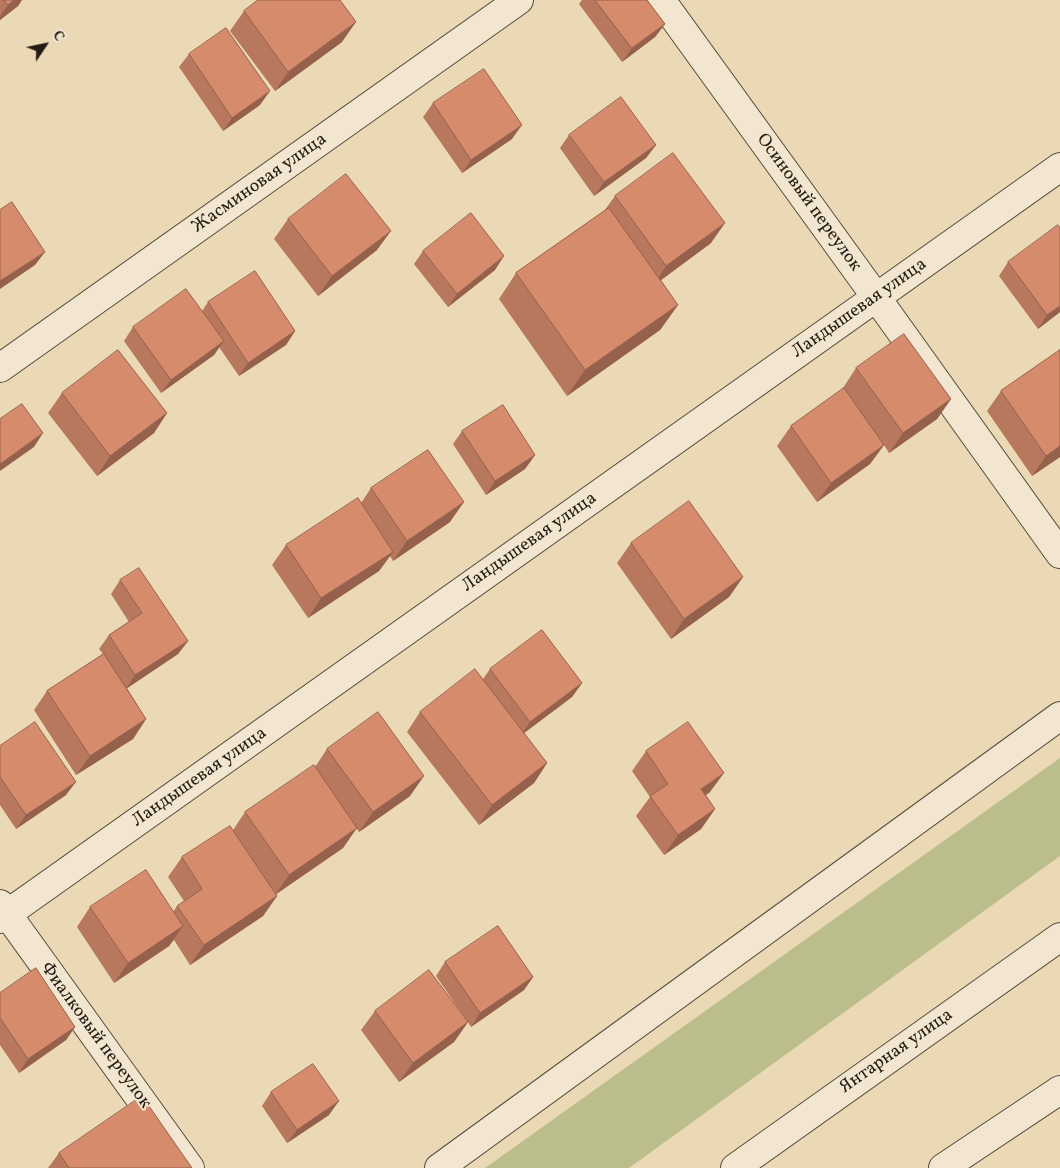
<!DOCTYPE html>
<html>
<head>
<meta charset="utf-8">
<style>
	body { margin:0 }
	#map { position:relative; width:1060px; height:1168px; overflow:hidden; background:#ebd9b6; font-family:Vollkorn,serif }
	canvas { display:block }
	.north { position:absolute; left:20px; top:20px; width:50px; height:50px; -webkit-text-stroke:4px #f2e6d0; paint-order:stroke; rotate:56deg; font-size:14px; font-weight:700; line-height:20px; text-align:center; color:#241c13 }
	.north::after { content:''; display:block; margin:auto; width:18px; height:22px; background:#241c13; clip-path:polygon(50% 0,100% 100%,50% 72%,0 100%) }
</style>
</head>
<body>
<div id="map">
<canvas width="1060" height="1168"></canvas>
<div class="north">С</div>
</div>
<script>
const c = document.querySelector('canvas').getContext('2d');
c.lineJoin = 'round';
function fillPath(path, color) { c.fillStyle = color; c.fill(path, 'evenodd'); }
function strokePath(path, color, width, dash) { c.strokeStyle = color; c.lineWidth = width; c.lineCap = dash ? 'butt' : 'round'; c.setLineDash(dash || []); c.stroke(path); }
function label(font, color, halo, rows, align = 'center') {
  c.font = font + ' Vollkorn,serif'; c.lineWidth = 4; c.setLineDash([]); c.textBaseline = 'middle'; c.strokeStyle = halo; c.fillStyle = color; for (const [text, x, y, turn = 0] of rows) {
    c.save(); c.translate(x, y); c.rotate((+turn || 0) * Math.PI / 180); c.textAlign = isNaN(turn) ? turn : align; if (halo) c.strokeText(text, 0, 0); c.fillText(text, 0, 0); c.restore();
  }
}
const green = new Path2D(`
	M1060,758v98l-431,312h-144z`);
const minor = new Path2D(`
	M661,0l215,297 184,257
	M0,368l519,-368
	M0,904l190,264
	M0,919l1060,-752
	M439,1168l621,-452
	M735,1168l325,-231
	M943,1168l117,-78`);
const wall = new Path2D(`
	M0,0h22l-4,6 -18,14z
	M582,0h65l18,24 -10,13 -33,25 -43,-58z
	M244,11l98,31 -67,49 -45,-60z
	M189,54l71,51 -37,26 -44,-64z
	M433,103l79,36 -50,34 -39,-56z
	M569,135l87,10 -10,13 -52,38 -34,-48z
	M615,196l96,47 -50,37 17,25 -18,25 -93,66 -68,-97 17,-26 88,-62z
	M288,219l89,31 -59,46 -44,-57z
	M423,251l72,19 -47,37 -34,-43z
	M1008,262l52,50 -22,17 -39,-53z
	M208,302l87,29 -9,14 -47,31 -20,-29 -5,8 -53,38 -37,-52 9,-14 69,-16z
	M1060,350v107l-28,19 -45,-65 14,-20z
	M856,368l95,31 -14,20 -48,34 -5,-8 -14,19 -53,38 -40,-56 14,-20 52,-37v-1z
	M62,393l105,20 -13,20 -57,43 -49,-63z
	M462,431l73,24 -10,14 -39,26 -33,-51z
	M371,488l79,34 -57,39 -3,-5 -11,15 -71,47 -36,-53 14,-20 75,-42z
	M631,543l112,34 -14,20 -58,42 -54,-76z
	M120,580l68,61 -10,13 -51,34 19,31 -13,20 -57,36 -42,-65 13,-19 56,-37 -4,-5 10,-14 20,-13 -18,-28z
	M490,669l92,14 -10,14 -48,36 23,30 -13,20 -55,42 -72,-93 13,-20 63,-33z
	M0,746l66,49 -50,34 -16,-24z
	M327,749l83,47 -51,36 -3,-4 -13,20 -67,46 1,2 -14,20 -73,49 -16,-25 -5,6 -55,37 -37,-56 13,-20 83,5 4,-6 7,-5 -16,-24 14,-20 51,-27 12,-18 70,-45z
	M646,751l64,41 -4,3 9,14 -14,20 -37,26 -28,-39 14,-19 -18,-26z
	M445,962l88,15 -9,13 -53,37 -3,-5 -14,20 -55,40 -38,-52 14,-19 92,10 -31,-45z
	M0,993l75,34 -9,13 -47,33 -19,-28z
	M271,1092l58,23 -42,28 -25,-37z
	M59,1153l133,15h-144z`);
const shadedWall = new Path2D(`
	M14,0h8l-4,6 -18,14v-4l8,-11z
	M356,22l-14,20 -67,49 13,-19z
	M665,24l-10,13 -33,25 10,-14z
	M270,91l-10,14 -37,26 9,-13z
	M522,125l-10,14 -50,34 9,-13z
	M656,145l-10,13 -52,38 10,-14z
	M725,223l-14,20 -58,43 13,-20z
	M391,231l-14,19 -59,46 14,-20z
	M45,252l-10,13 -35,24v-8z
	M504,256l-9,14 -47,37 9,-13z
	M678,305l-18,25 -93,66 18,-26z
	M1060,306v6l-22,17 9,-14z
	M295,331l-9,14 -47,31 9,-13z
	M224,341l-10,14 -53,38 10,-13z
	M951,399l-14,20 -48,34 14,-20z
	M167,413l-13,20 -57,43 13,-20z
	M43,433l-9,14 -34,24v-7z
	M884,445l-14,19 -53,38 14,-19z
	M1060,446v11l-28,19 14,-20z
	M535,455l-10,14 -39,26 9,-14z
	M464,502l-14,20 -57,39 14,-20z
	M393,552l-14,19 -71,47 13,-20z
	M743,577l-14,20 -58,42 13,-20z
	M188,641l-10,13 -52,35 9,-14z
	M582,683l-10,14 -52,39 10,-14z
	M146,719l-13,20 -57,36 14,-19z
	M547,763l-13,20 -55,42 13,-20z
	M724,773l-14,19 -23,17 14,-20z
	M424,776l-14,20 -51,36 14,-20z
	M76,782l-10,13 -50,34 10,-14z
	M715,809l-14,20 -37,26 14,-20z
	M357,828l-14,20 -68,47 14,-20z
	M277,896l-14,20 -73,49 14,-20z
	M183,926l-14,20 -55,37 14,-20z
	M533,977l-9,13 -53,37 9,-14z
	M468,1022l-14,20 -55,40 14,-19z
	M75,1027l-9,13 -47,33 9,-14z
	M339,1101l-10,14 -42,28 10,-13z`);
const building = new Path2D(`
	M4,0h10l-6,5z
	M258,0h82l16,22 -68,50 -44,-61z
	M595,0h52l18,24 -33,24z
	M226,28l44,63 -38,27 -43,-64z
	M484,69l38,56 -51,35 -38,-57z
	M621,97l35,48 -52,37 -35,-47z
	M673,153l52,70 -59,43 -51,-70z
	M346,174l45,57 -59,45 -44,-57z
	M12,202l33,50 -45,29v-71z
	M609,208l69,97 -93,65 -69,-97z
	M471,213l33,43 -47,38 -34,-43z
	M1058,225l2,3v78l-13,9 -39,-53z
	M255,271l40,60 -47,32 -40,-61z
	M186,289l38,52 -53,39 -38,-53z
	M904,334l47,65 -48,34 -47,-65z
	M118,350l49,63 -57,43 -48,-63z
	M1060,350v96l-14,10 -45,-65z
	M844,388l40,57 -53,38 -40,-57z
	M22,404l21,29 -43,31v-45z
	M503,405l32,50 -40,26 -33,-50z
	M428,450l36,52 -57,39 -36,-53z
	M358,498l35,54 -72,46 -35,-53z
	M689,501l54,76 -59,42 -53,-76z
	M139,568l49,73 -53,34 -26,-40 33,-22 -22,-33z
	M542,630l40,53 -52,39 -40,-53z
	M104,654l42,65 -56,37 -43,-65z
	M475,669l72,94 -55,42 -72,-93z
	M378,712l46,64 -51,36 -46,-63z
	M35,722l41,60 -50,33 -26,-38v-31z
	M688,722l36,51 -23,16 14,20 -37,26 -28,-39 18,-12 -22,-33z
	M314,765l43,63 -68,47 -44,-63z
	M230,826l47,70 -73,49 -27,-39 25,-17 -20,-32z
	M146,870l37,56 -55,37 -38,-56z
	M498,926l35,51 -53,36 -35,-51z
	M36,968l39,59 -47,32 -28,-41v-25z
	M429,970l39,52 -55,41 -38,-52z
	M313,1064l26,37 -42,29 -26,-38z
	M142,1096l50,72h-123l-10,-15z`);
const streetNames = [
	["Жасминовая улица",260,184,-35],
	["Осиновый переулок",808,203,54],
	["Ландышевая улица",860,309,-35],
	["Ландышевая улица",530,543,-35],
	["Ландышевая улица",200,778,-35],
	["Фиалковый переулок",95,1036,54],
	["Янтарная улица",897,1052,-35]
];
fillPath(green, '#bbbe8b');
strokePath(minor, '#564b3c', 30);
strokePath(minor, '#f2e6d0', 28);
fillPath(wall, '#b8785d');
fillPath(shadedWall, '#96614c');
fillPath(building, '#d68b6c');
strokePath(building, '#96614c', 1);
label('18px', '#241c13', '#f2e6d0', streetNames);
</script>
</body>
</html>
